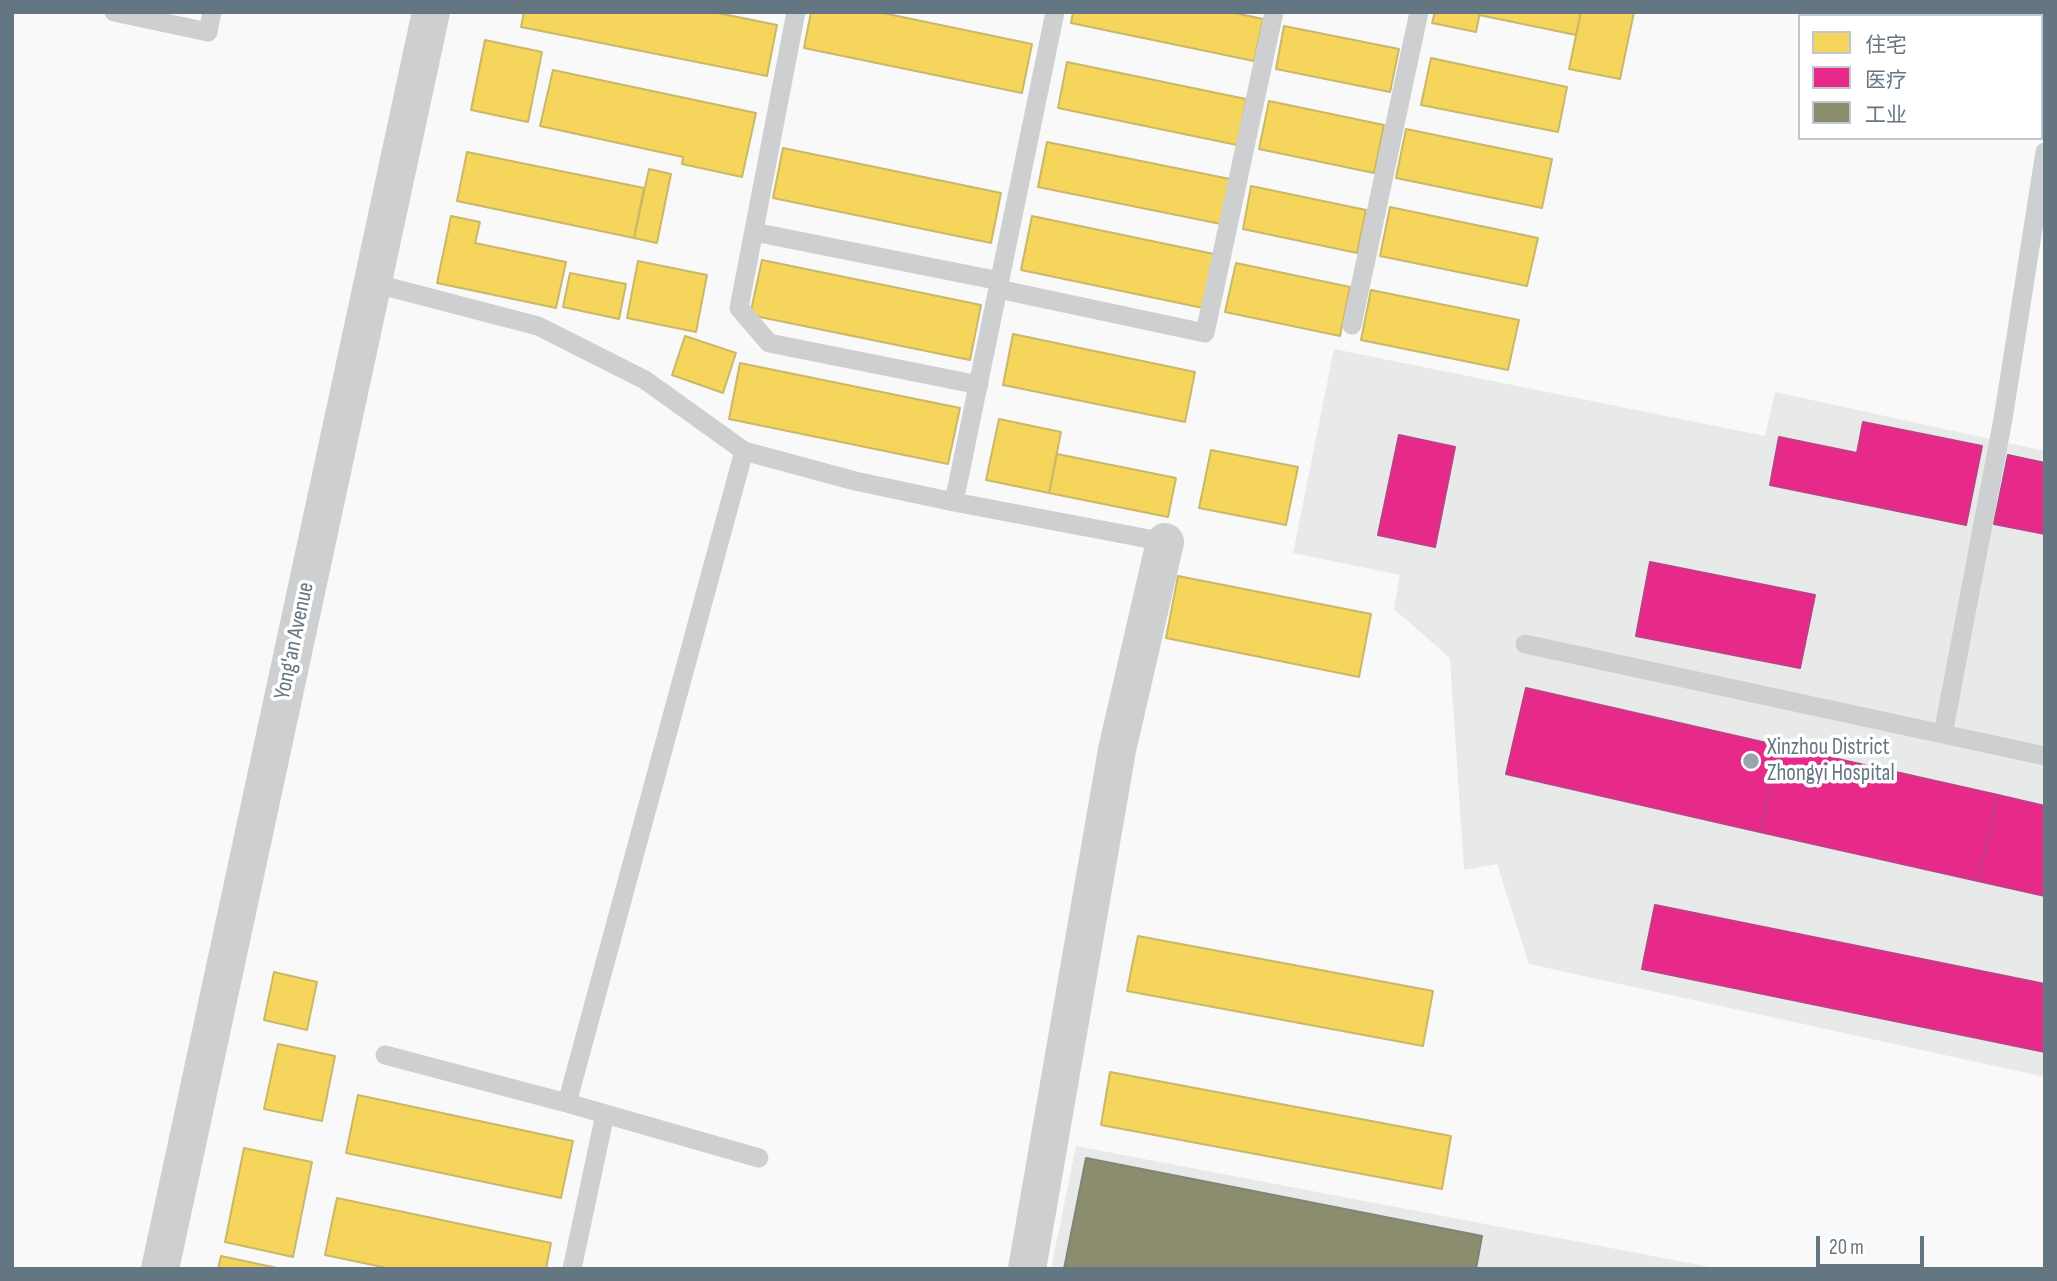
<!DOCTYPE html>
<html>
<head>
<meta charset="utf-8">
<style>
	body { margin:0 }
	#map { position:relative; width:2057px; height:1281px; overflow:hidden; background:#f9f9f9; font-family:"Sofia Sans Condensed","Noto Sans SC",sans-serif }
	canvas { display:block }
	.frame { position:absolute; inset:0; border:14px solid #657683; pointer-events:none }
	.legend { position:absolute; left:1798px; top:14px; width:245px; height:126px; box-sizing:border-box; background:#fff; border:2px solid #c1c8cd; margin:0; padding:9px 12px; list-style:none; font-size:21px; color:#657683 }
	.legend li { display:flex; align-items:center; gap:14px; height:35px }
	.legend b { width:35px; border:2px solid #c1c8cd }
	.scale { position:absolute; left:1816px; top:1236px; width:108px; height:32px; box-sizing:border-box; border:4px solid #657683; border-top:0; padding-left:9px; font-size:21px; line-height:24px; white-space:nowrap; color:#657683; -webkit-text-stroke:5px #fff; paint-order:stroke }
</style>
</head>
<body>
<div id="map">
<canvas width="2057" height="1281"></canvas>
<div class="frame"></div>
<ul class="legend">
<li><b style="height:19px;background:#f6d55c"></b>住宅</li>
<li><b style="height:19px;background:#e7298a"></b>医疗</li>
<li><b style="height:19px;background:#8c8c6e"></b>工业</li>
</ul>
<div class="scale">20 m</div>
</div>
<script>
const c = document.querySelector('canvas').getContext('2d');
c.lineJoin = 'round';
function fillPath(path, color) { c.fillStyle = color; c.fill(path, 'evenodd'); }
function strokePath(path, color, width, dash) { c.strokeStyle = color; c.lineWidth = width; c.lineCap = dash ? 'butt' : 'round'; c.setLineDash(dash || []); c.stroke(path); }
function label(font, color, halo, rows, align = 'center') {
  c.font = font + ' "Sofia Sans Condensed",sans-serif'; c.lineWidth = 7; c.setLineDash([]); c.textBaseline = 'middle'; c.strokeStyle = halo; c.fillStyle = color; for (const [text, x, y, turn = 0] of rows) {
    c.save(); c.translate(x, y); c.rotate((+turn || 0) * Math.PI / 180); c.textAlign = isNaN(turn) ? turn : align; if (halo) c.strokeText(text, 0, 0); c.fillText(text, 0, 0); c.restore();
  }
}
const built = new Path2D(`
	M1334,349l431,87 10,-44 270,59v626l-516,-113 -32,-100 -33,6 -14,-212 -56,-49 6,-34 -107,-22z
	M1076,1146l645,123h-670z`);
const homes = new Path2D(`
	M524,12h189l64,13 -10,51 -246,-49z
	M811,12h67l154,32 -10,49 -218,-45z
	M1073,12h157l33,7 -9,42 -183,-38z
	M1435,12h45l-4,20 -44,-9z
	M1480,12h101l-5,23 -97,-20z
	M1581,12h53l-14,67 -51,-10z
	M1284,26l115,23 -9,43 -114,-23z
	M485,40l57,12 -14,70 -57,-12z
	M1431,58l136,29 -9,45 -137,-27z
	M1067,62l179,37 -9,46 -179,-37z
	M553,70l203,43 -14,64 -60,-13 1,-7 -143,-31z
	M1269,101l115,24 -10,48 -115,-24z
	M1406,129l146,30 -10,49 -146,-30z
	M1047,142l183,37 -9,45 -183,-37z
	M783,148l218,45 -10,50 -218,-45z
	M467,152l177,36 -10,50 -177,-37z
	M649,169l22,5 -14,69 -23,-5z
	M1251,186l115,24 -9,43 -114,-24z
	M1390,207l148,31 -11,48 -147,-30z
	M451,216l29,6 -5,21 91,19 -10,46 -119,-25z
	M1032,216l182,38 -11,54 -182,-38z
	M762,260l219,45 -11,55 -220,-45z
	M638,261l69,14 -11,57 -69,-14z
	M1236,263l114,24 -10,49 -115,-24z
	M570,273l56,11 -7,35 -56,-12z
	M1371,290l148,30 -11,50 -147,-30z
	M1013,334l182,38 -10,50 -182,-37z
	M685,336l51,17 -13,40 -51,-18z
	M740,363l220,45 -12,56 -219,-45z
	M999,419l62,13 -12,61 -63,-13z
	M1211,450l87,17 -12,58 -87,-17z
	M1057,454l119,24 -8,39 -119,-24z
	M1178,576l193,38 -12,63 -193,-39z
	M1138,936l295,55 -10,55 -296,-55z
	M274,972l43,10 -10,48 -43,-10z
	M278,1044l57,12 -13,65 -58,-12z
	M1110,1072l341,64 -9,53 -341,-64z
	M358,1095l215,46 -12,57 -215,-45z
	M244,1148l68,14 -19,95 -68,-15z
	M337,1198l214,45 -5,26h-154l-67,-14z
	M221,1256l61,13h-64z`);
const health = new Path2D(`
	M1863,422l119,24 -16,79 -196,-40 9,-48 78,16z
	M1399,435l56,12 -20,100 -57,-12z
	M2008,455l37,8v71l-51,-10z
	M1650,562l165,33 -15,73 -164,-32z
	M1526,688l254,58 -20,86 -254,-58z
	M1780,746l218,49 -20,86 -218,-49z
	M1998,795l47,11v90l-67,-15z
	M1655,905l390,79v68l-403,-83z`);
const industry = new Path2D(`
	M1086,1158l396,78 -6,33h-412z`);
const service = new Path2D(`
	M114,12l94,20 4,-20
	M796,12l-57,296 30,35 210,42
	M754,232l246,49
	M373,283l165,43 107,54 99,71 111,30 99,21 211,40
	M998,289l207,44 69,-321
	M1352,325l67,-313
	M954,502l101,-490
	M1525,644l520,112
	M1943,734l60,-315 42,-267
	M385,1055l182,48 192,55
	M567,1103l177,-652
	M572,1269l33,-155`);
const minor = new Path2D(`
	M1027,1269l90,-519 48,-208`);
const tertiary = new Path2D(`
	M1864,12l17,4
	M2041,50l4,1
	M160,1269l271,-1257`);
const markers = [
	[1751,761,9,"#99a4ac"]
];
const streetNames = [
	["Yong'an Avenue",295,641,-78]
];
const poiNames = [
	["Xinzhou District",1767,748],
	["Zhongyi Hospital",1767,774]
];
fillPath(built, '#e8e9e9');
fillPath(homes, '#f6d55c');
strokePath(homes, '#cab868', 2);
fillPath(health, '#e7298a');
strokePath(health, '#c04088', 2);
fillPath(industry, '#8c8c6e');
strokePath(industry, '#808574', 2);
strokePath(service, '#cecfd0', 19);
strokePath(minor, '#cecfd0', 38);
strokePath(tertiary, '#cecfd0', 38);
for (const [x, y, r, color] of markers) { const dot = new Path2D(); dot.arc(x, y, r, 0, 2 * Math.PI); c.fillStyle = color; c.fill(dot); strokePath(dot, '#fff', 2.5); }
label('23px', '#657683', '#fff', streetNames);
label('23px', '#657683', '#fff', poiNames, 'left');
</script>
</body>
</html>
